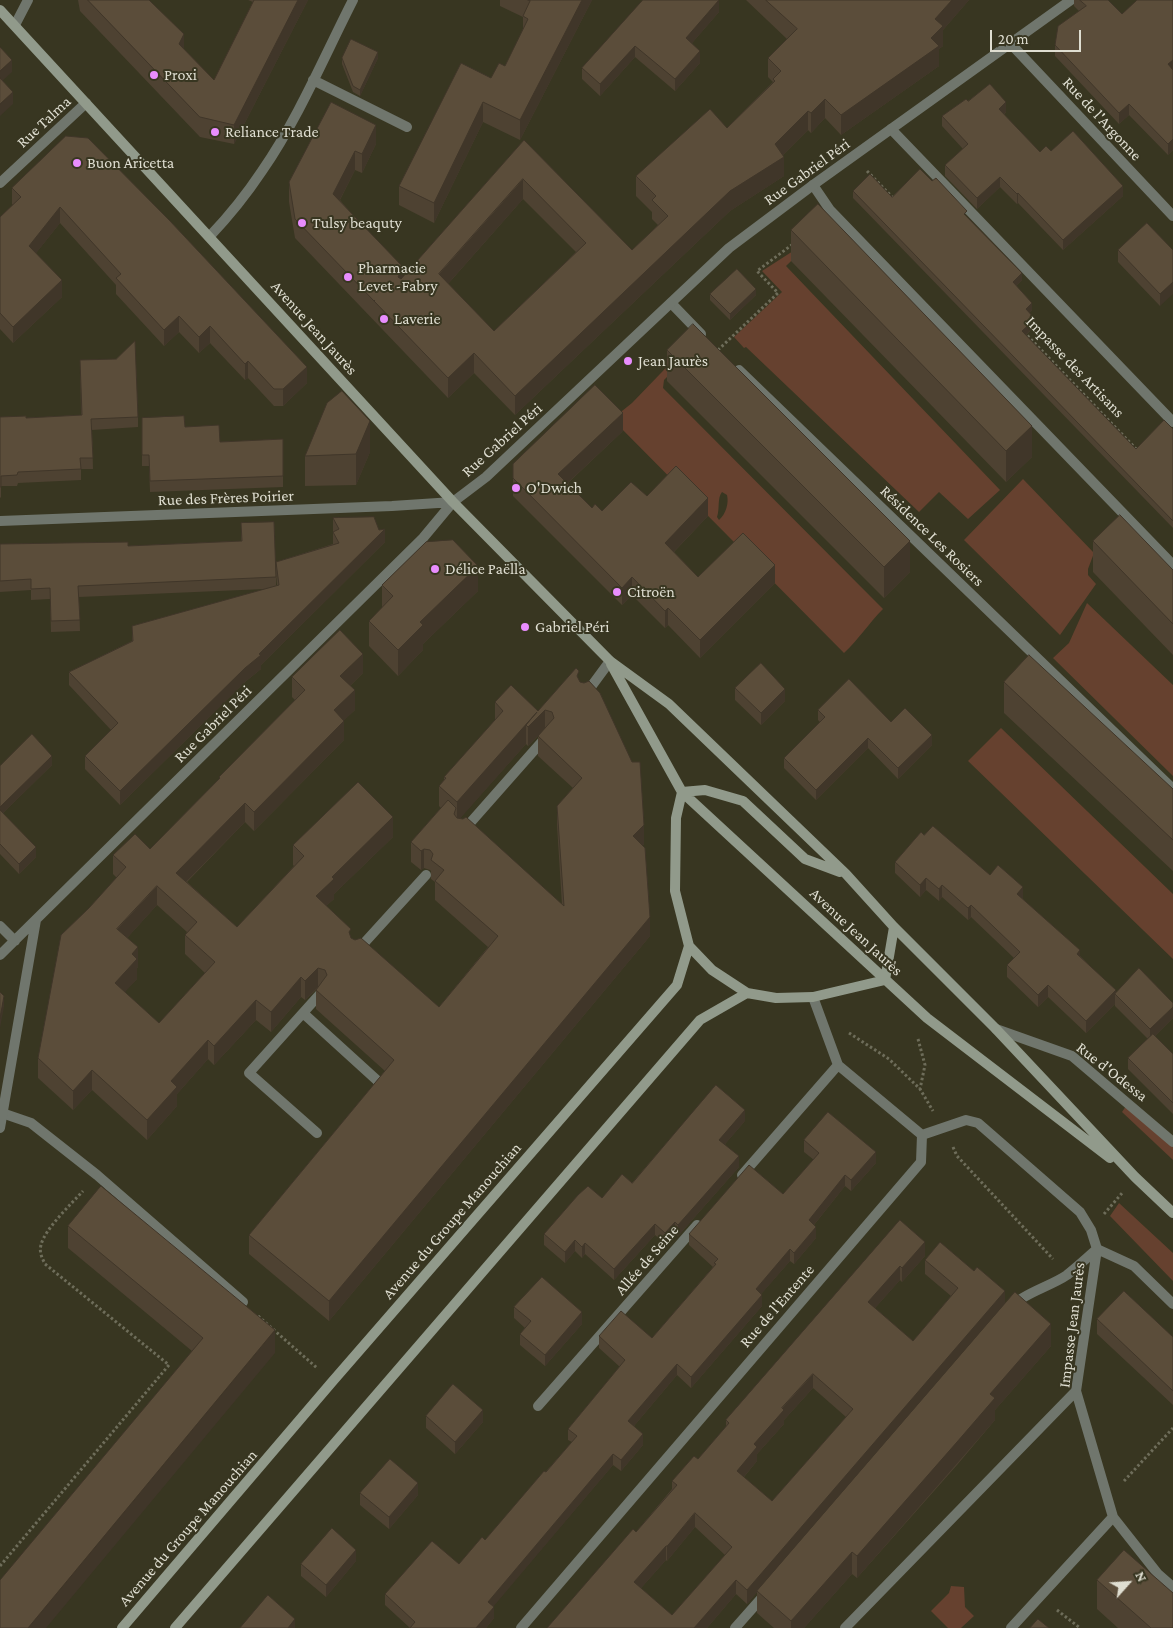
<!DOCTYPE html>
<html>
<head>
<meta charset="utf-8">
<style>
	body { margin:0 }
	#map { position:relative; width:1173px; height:1628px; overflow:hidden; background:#383621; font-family:"Crimson Pro",serif }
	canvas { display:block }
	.north { position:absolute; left:1103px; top:1558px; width:50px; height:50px; -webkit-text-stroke:4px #383621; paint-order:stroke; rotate:64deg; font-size:14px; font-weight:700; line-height:20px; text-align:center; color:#dfded1 }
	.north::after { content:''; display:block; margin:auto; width:18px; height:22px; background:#dfded1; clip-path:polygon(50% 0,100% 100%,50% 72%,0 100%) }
	.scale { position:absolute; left:990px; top:30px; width:91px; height:22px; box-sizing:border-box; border:2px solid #dfded1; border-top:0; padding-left:6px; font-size:15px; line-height:18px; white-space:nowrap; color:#dfded1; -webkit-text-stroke:4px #383621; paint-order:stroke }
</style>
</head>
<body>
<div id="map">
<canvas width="1173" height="1628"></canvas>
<div class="north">N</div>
<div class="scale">20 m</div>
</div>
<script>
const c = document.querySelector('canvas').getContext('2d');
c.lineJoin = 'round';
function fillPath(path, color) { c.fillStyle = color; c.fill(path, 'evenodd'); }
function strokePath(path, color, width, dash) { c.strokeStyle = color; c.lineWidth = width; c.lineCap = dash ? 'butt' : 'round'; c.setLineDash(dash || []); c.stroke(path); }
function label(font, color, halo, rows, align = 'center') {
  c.font = font + ' "Crimson Pro",serif'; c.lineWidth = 4; c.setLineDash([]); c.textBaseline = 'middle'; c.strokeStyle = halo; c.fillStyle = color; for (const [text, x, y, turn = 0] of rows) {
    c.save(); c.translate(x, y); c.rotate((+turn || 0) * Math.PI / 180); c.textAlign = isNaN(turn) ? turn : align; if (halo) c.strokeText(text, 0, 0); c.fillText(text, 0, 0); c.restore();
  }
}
const green = new Path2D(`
	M818,235l-32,31 214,224 -32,29 -29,-27 -20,20 -173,-165 -2,1 -10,-11 48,-45 -20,-21z
	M687,346l4,7 -27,27 -1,8 220,221c-14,14 -24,30 -39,44l-232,-234 20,-16zM722,492l5,3c2,8 -1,19 -8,25l-2,-3c3,-8 0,-19 5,-25z
	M1023,479l71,74 -6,16v6l8,9 -36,51 -96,-95z
	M1087,603l86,82v91l-120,-118 16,-15z
	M1001,728l172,166v65l-205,-198z
	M1126,1106l47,41v13l-51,-48z
	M1119,1203l54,50v28l-63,-65z
	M951,1586l13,1 1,20 9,9 -13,12h-13l-17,-17 18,-18z`);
const path = new Path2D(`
	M867,171l27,28
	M1024,332l115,120
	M718,350l60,-57 -21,-22 36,-27
	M849,1033l40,26 31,30 13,22
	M918,1039l7,26 -5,24
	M953,1147l4,9 96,103
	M1104,1214l19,-22
	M258,1316l59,52
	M1124,1481l49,-53
	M0,1566l169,-201 -124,-101c-3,-6 -6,-12 -4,-19 3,-15 31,-42 42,-54
	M1057,1610l23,18`);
const lane = new Path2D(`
	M891,129l282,293
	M813,185l17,25 343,355
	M671,303l30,31
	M739,370l434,419
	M585,695l25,-34
	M463,831l83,-94
	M356,952l70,-77
	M303,1013l77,70
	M2,1113l29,10 66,52 146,127
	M317,1133l-68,-60 71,-79`);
const street = new Path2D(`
	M15,25l13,-25
	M1010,43l163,173
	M313,80l94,47
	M0,183l86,-80
	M210,236c19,-20 36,-41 52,-65 36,-52 62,-114 91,-171
	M0,521l392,-15 61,-4
	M0,926l15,15
	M0,955l423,-417 30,-36 33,-25 243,-229 84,-63 258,-185
	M813,997l25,68 84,70
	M996,1029l76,27 101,86
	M0,1128l36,-208
	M922,1135l44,-15 12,3 102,89 11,18 6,19 -21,142 37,126 45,57 15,13
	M742,1175l96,-110
	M1097,1249l37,17 39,38
	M1013,1305c10,-11 40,-20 54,-30 10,-8 20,-17 30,-26
	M538,1406l159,-181
	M521,1628l400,-466 1,-27
	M735,1628l31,-35
	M845,1628l231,-237
	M1011,1628l102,-111`);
const secondary = new Path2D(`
	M0,10l453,492 157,159 59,43 177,170 48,53 102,102 139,148 38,36
	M611,664l71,128 245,226 183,140
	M682,792l23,-2 38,11 62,58 35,13
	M689,946l23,24 35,23
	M885,980l9,-53
	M122,1628l210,-246 345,-397 12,-39 -14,-55 1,-73 6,-26
	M175,1628l525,-608 47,-27 29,5 37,-1 72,-17`);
const wall = new Path2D(`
	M78,0h71l35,49 30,31 39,-78 -5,-2h60l-74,144 -34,-7 -120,-126z
	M500,0h92l-72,140 -37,-18 -49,101 -35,-18v-19l92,-108 14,-12 18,-35v-14l-23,-11z
	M643,0l76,12 -27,31 8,20 -25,28 -40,-34 -35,39 -18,-17v-11z
	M746,0h223l-26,30v16l-4,3v17l-98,69 -16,-17 -14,15 -3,-3 -25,25 1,21 -54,35 -215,204 -41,-42 -26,25 -153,-160 -6,-36v-20l42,-80 45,42 -14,29 -7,-3 -15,30 63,77 121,-137 108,110 26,-25 -6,-6v-7l-16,-16v-20l91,-48 46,-46 -5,-5v-19l19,-19zM523,199l53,53 -82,79 -46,-47z
	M1074,0h34l14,14 51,-14v150l-5,5 -39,-40 -10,9 -64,-68v-11l24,-34 -5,-5z
	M342,58h36l-18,38 -7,-4 -11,-28z
	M968,101l38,11 -2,3 36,37 11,-1 72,45 -60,54 -45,-47 -1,1 -17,-17 -23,22 -32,-33v-11l18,-16 -21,-23v-10z
	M66,136l241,247 -24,23h-9l-26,-28 -3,2 -35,-37 -11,10 -20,-21 -15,14 -48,-52v-9l-56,-62 -24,30 26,44 -49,46 -13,-14v-112l13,-12 -1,-1v-16z
	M853,191l39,6 75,20 55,63 -6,6 16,24 -3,3 6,13 -9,9 110,114 37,-20v99l-320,-330z
	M791,230l241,227 -26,25 -215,-221z
	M1118,250h55l-13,56 -42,-44z
	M710,294l46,1 -26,25 -20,-20z
	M667,350l243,222 -26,26 -217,-217z
	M80,360l58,57v10l-46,3 1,39h-12v11l-63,3 -1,3h-16v11l-1,1v-81l26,1 55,-3z
	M142,418l43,9 35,15 63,-3v48l-133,5 -1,-26h-7z
	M623,431l-55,52 24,25 10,3 45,-15 61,20 -34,36 24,25 77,6 -75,75 -32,-33 -3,3 -33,-33 -10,10 -109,-109v-32z
	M370,452l-14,33 -51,1v-30z
	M333,518l46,12 6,12 -124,123v4l-16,13 -125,123 -35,-36v-13l26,-26 -42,-45v-13l63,-31v-15l133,-37 -186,8 1,34 -29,1 -1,-33 -19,1v-10l-31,2v-48l128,2 113,-5v-18l35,54v9l1,-1 -1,-10v-13l57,-18z
	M1093,541l80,29v85l-80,-83z
	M382,585l96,6 -55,53v6l-25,26 -29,-30v-25l13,-13z
	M363,673l-13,13 5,24 -11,10v20l-90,91 -9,-9 -58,60 50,45 57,-61 -1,-1v-20l100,-8 -59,57v5l-8,7 25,32 88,69 49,-60 -53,-47v-18l-4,-3v-8l-1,-1 -6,-2 -3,2 -10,-8v-20l30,-34 -2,-2v-20l5,-6v-3l51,-56v-19l43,9 41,-30 65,163 -1,1 7,91 -321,385 -80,-67v-19l136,-164 -69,-62v-19l-11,10 -4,-3 -30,35 -15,-12 -42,45 -6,-6 -31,35v12l-30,34 -55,-50 -19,20 -35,-32v-20l79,-180 -4,-4v-19l37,-6 69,-70v-2l76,-77 -3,-3v-20zM538,736v20l35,32 -16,18v19l5,80 -102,-87 66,-74 2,2zM157,905l30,27 -2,3v19l20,19 -46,50 -35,-31 13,-13v-11l1,-1 -11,-29z
	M1004,682l169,107v82l-169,-158z
	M735,688l50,13 -24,24 -26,-25z
	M818,710l73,12 41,23 -34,34 -30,-31 -52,52 -32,-32v-10l36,-36 -2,-2z
	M52,765l-49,48 33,44 -17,17 -19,-20v-88z
	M924,835l66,40 33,23v1l93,93 57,11v15l-18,18 18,18v60l-45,-45v-11l20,-19 -33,-33v-2l-29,29 -38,-36 -10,10 -31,-30v-12l7,-7 -43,-41 -3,3 -26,-23 -3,4 -13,-11 -6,7 -25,-24v-11z
	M745,1121l-20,23 14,23 -61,69 -3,-3 -10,11 -10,-9 -41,45 -29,-26 -3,4 -7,-7 -10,12 -21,-18v-11l58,-36 30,-15z
	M804,1140l72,23 -25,28 -6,-5 -31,39 2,13 -22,26 -4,-3 -29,33 1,12 -71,82 -14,-13 -43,51 9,19 -22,26 -8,-6 -120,141 1,12 -8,10h-76l-25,-23v-11l74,-30 26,-24 87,-98 -4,-2v-11l52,-62 -21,-19v-12l53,2 61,-71 -24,-22v-11l94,-40 31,-34 -10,-8z
	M900,1220l25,36 -23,26 -2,-2 -25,28 38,33 38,-45 -26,-22v-14l80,44 46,42 -56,64v10l-38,45 -100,113 -5,-4 -48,54h-30l-17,-15v-21l-10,12 -11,-10 -29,34h-160l89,-96 36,-43v-8l26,-22 28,-32v-7zM813,1388l33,29 -74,84 -28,-24 13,-16v-7l27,-30v-4zM695,1527l30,28 -53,60 -31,-27 25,-28 1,1z
	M68,1226l207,127 -83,-2 -124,-103z
	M514,1307l68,17 -37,42 -25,-21v-11l5,-6 -11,-10z
	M1097,1319l76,18v68l-76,-71z
	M426,1416l57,6 -28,32 -29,-26z
	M360,1493l58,2 -29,34 -29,-24z
	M356,1561l-30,36 -25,-21v-12z
	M1097,1580l76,48h-55l-21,-19z`);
const shadedWall = new Path2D(`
	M298,0h10l-74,144v-19z
	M582,0h10l-72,140v-20z
	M719,0v12l-33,38v-12z
	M952,0h17l-26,30v16l-4,3v17l-98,69v-20l90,-77 4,-19z
	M184,34v19l-5,-9z
	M635,46v11l-35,39v-12z
	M700,51v12l-25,28v-12z
	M378,52v6l-18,38v-6z
	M12,60v12l-12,11v-12z
	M1173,60v11l-5,-7z
	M13,92v12l-13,12v-12z
	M825,99v19l-14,15v-20z
	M483,102v20l-49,101v-20z
	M1006,102v10l-7,8v-11z
	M1129,104v11l-10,9v-11z
	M808,111v19l-31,31 7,-4v19l-54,35 -215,204v-19l260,-252z
	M376,125v19l-14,29v-19z
	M1173,139v11l-5,5v-11z
	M355,151v19l-22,43v-19z
	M1000,177v10l-23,22v-11z
	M523,179v20l-84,95v-20z
	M1123,186v10l-60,54v-10z
	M1018,193v10l-1,1v-10z
	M60,207v16l-31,39v-16z
	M403,267v19l-5,-9z
	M1022,273v7l-9,9v-7z
	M62,280v17l-49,46v-16z
	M1173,282v12l-13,12v-12z
	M756,289v6l-26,25v-6z
	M1032,303v7l-6,6v-7z
	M179,316v16l-15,14v-16z
	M1035,319v7l-13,12v-7z
	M210,326v17l-11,10v-16z
	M474,353v20l-26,25v-20z
	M248,361v17l-3,2v-16z
	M307,367v16l-24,23v-17z
	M623,413v18l-65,61v-18z
	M370,421v31l-14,33v-31z
	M1032,426v31l-26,25v-31z
	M708,498v18l-43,45v-18z
	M385,529v13l-124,123v4l-16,13 -125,123v-14z
	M910,541v31l-26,26v-31z
	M775,565v18l-75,75v-18z
	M478,566v25l-55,53v6l-25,26v-26l22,-28z
	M632,577v18l-10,10v-17z
	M668,608v17l-3,3v-17z
	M363,654v19l-23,23v-20z
	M785,689v12l-24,24v-12z
	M355,690v20l-21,20v-20z
	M545,710v19l-17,17v-19l-2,-2v19l-69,78v-20l80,-90z
	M344,721v19l-90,91v-19z
	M932,735v10l-34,34v-11z
	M868,738v10l-52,52v-10z
	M52,756v9l-52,51v-9z
	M245,803v19l-69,70v-19z
	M393,817v20l-59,57v5l-18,16v-19l16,-19z
	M644,825v19l-11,11v-19z
	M36,847v10l-17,17v-10z
	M424,849v19l-3,2v-19z
	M926,878v12l-6,7v-12z
	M942,885v12l-3,4v-12z
	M157,886v19l-40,44v-20z
	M1023,887v11l-6,8v-12z
	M971,905v12l-3,3v-12z
	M650,917v19l-321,385v-20z
	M138,947v20l-1,1v11l-22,24v-20l17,-29z
	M1080,950v12l-3,-8z
	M318,968v19l-13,13v-19z
	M301,977v20l-30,35v-20z
	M1048,985v12l-10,10v-12z
	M1116,990v5l-1,-1v10l-29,29v-12z
	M4,996v11l-4,21v-10z
	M256,1000v20l-42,45v-19z
	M1173,1007v11l-23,23v-12z
	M208,1040v19l-31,35v12l-30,34v-20l24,-39z
	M92,1070v20l-19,20v-19z
	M745,1110v11l-26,30v-11z
	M876,1152v11l-25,28v-11z
	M739,1156v11l-61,69v-11z
	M845,1175v11l-36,45v-11z
	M675,1222v11l-10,11v-11z
	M655,1224v11l-41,45v-11z
	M816,1227v11l-22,26v-11z
	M575,1240v11l-10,12v-11z
	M925,1242v14l-23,26v-14z
	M585,1243v11l-3,4v-11z
	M790,1249v12l-34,39v-11z
	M900,1266v14l-32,36v-14z
	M1005,1291v14l-258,299v-14z
	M762,1295v11l-71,82v-11z
	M582,1312v12l-37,42v-11z
	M1051,1324v22l-56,64v10l-138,158v-22l133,-162z
	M275,1330v23l-229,275h-18z
	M677,1364v11l-49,58v-12z
	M813,1374v14l-29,32v4l-27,30v7l-20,24v-14l17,-27 28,-36z
	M483,1410v12l-28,32v-12z
	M643,1434v11l-22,26v-11z
	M613,1454v11l-125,148v-11z
	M418,1483v12l-29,34v-12z
	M695,1513v14l-28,34v-15z
	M666,1546v14l-32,36v-14z
	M356,1550v11l-30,36v-12z
	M852,1552v22l-48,54h-13v-7z
	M736,1580v14l-29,34h-13z
	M494,1607v11l-8,10h-10z
	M295,1619v9h-7z`);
const building = new Path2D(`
	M88,0h61l35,34 -5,10 35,36 40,-80h44l-64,125 -34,-8z
	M528,0h54l-62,120 -37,-18 -49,101 -35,-17 62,-123 30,15 8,-15 6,3 23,-47 -5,-3 7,-15z
	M643,0h76l-33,38 14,13 -25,28 -40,-33 -35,38 -18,-16z
	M766,0h186l-17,19 8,7 -12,12 8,8 -98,69 -16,-16 -14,14 -3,-2 -33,33 9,13 -54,34 -215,205 -41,-43 -26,25 -74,-77 1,-1 -1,1 -79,-82 -6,-37 42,-80 45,23 -14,29 -7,-3 -22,43 70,73 -5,10 3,2 123,-139 108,110 36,-34 -16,-16 4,-4 -20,-20 74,-67 17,19 48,-47 -2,-2 8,-8 -13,-13 29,-29zM523,179l63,64 -92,88 -55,-57z
	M1080,0h28l14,14 15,-14h36v60l-5,4 5,6v69l-5,5 -39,-40 -10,9 -64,-68 3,-19 28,-20z
	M351,39l27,13 -18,38 -7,-4 -11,-28z
	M0,47l12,13 -12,11z
	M0,78l13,14 -13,12z
	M990,84l16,18 -7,7 41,43 6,-6 5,5 22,-20 50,55 -60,54 -45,-47 -1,1 -17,-17 -23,21 -32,-33 23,-21 -26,-28 24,-17 2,2z
	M66,136l22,2 82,83 137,146 -24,22h-9l-26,-28 -3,3 -35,-38 -11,11 -20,-21 -15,14 -48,-52 5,-4 -61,-67 -31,39 33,34 -49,47 -13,-14v-96l21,-20 -9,-9z
	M920,169l12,12 4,-3 31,33 -3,3 58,59 -9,9 19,21 -6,6 9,10 -13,12 114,118 28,-29 9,9v92l-320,-330 17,-17 22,23z
	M818,204l214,222 -26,25 -215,-221z
	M1147,223l26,27v32l-13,12 -42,-44z
	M737,269l19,20 -26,25 -20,-20z
	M693,324l217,217 -26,26 -217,-217z
	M135,341l3,76 -47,2 2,39h-13l1,11 -63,3 -1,3 -16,1v11h-1v-70l26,-1v2l56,-3 -2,-55 36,-1z
	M595,385l28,28 -65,61 34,34 3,-4 7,7 29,-29 16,14 29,-30 32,32 -43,45 33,34 45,-44 32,32 -75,75 -32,-32 -3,3 -33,-34 -10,11 -109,-110v-14z
	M342,391l28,30 -14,33 -51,2 22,-53z
	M184,416l1,11 34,-2 1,17 63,-3v37l-133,5 -1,-26h-7v-37z
	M1120,515l53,55v54l-80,-83z
	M374,517l5,13 6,-1 -126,125 2,1 -16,13 -125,123 -35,-35 33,-33 -49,-51 64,-31 -1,-15 147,-41 -3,-23 63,-19 -6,-11 6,-3 -6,-11z
	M274,522l2,55 -198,9 2,34 -29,1 -1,-33 -19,1v-10l-31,2v-37l128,-2v4l114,-5 -1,-18z
	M453,540l25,26 -58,56 3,3 -25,25 -29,-29 24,-25 -11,-11 44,-43z
	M340,630l23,24 -23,22 15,14 -21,20 10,11 -90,91 -9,-9 -69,70 61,54 67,-71 -11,-11 65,-63 35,35 -61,60 2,2 -18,17 35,33 -2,3 2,6 4,2 6,-2 78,69 59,-71 -63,-55 9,-11 -13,-10 2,-6 -3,-4 -6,-1 -3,2 -10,-9 37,-42 8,8 -2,6 3,4 6,1 3,-2 98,89 -7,-100 25,-28 -44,-42 16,-18 -2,-6 -7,-2 -17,17 -2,-2 11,-13 -80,90 -18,-16 7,-8 -2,-1 59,-66 -8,-9 16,-17 27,26 38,-43 3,3 -2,5 3,6 4,1 5,-2 11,12 32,69h8l4,63 -11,11 12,12 5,69 -321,384 -80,-66 145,-175 -78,-70 11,-15 -2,-5 -7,-2 -13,13 -4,-4 -30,35 -15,-12 -42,46 -6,-6 -37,41 6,6 -30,33 -55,-50 -19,21 -35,-33 23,-123 28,-27 37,-41 -13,-12 22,-21 15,15 70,-71 -1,-1 86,-87 -13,-13zM157,886l40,36 -12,13 30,27 -56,61 -44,-40 22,-24 -5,-5 6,-7 -21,-18z
	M1029,655l144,134v51l-169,-158z
	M761,663l24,26 -24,24 -26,-25z
	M849,679l42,43 14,-14 27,27 -34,33 -30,-30 -52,52 -32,-32 41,-41 -7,-7z
	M32,734l20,22 -52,51v-41z
	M0,810l36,37 -17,17 -19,-20z
	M933,826l57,49 8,-10 25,22 -6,7 63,56 -3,4 39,36 -30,31 -38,-36 -10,10 -31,-30 13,-13 -49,-47 -3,3 -26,-23 -3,4 -13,-11 -6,7 -25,-23 26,-30 3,3z
	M1139,968l34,35v4l-23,22 -35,-35z
	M0,992l4,4 -4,22z
	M1153,1034l20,20v49l-45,-45z
	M716,1085l29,25 -26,30 20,16 -61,69 -3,-3 -10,11 -10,-9 -41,45 -29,-26 -3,4 -7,-7 -10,12 -21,-18 34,-39 10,-9 14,12 20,-24 10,9z
	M828,1112l48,40 -25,28 -6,-5 -36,45 7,7 -22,26 -4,-4 -34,40 6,6 -71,82 -14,-13 -49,57 15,13 -22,26 -8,-6 -125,148 6,5 -18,21h-66l5,-6 -30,-28 47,-53 27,23 23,-27 3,3 59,-69 2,1 31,-36 -9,-7 57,-69 -26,-24 22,-25 31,27 64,-74 -2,-1 4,-4 -29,-25 60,-69 34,29 36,-41 -15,-13z
	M101,1186l174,144 -247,298h-28v-48l203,-242 -135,-112z
	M900,1220l25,22 -23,26 -2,-2 -32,36 45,39 45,-53 -33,-28 15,-18 34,29 3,-4 28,24 -258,299 -11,-10 -42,48h-147l86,-99 3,3 41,-47 -5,-4 22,-25 4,3 31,-36 -3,-3zM813,1374l40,35 -81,92 -35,-30 20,-24 -3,-3 30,-34 -2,-2zM695,1513l37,34 -60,68 -38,-33 32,-36h1z
	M542,1277l40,35 -37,43 -25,-21 11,-13 -17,-14z
	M1124,1291l49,46v54l-76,-72z
	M1015,1292l36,32 -61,70 5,4 -38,44 -100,114 -5,-4 -61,69 -34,-30z
	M453,1384l30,26 -28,32 -29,-26z
	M390,1459l28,24 -29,34 -29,-24z
	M332,1528l24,22 -30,35 -25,-21z
	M1124,1550l49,43v35h-22l-54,-48z
	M268,1595l27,24 -7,9h-48z
	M1038,1619l11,9h-19z`);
const markers = [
	[154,75,5,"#e98dfe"],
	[215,132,5,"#e98dfe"],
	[77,163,5,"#e98dfe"],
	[302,223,5,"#e98dfe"],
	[348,277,5,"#e98dfe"],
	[384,319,5,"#e98dfe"],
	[628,361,5,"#e98dfe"],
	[516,488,5,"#e98dfe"],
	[435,569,5,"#e98dfe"],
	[617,592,5,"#e98dfe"],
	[525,627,5,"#e98dfe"]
];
const poiNames = [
	["Proxi",164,75],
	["Reliance Trade",225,132],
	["Buon Aricetta",87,163],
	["Tulsy beaquty",312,223],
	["Pharmacie",358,268],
	["Levet -Fabry",358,286],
	["Laverie",394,319],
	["Jean Jaurès",638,361],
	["O'Dwich",526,488],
	["Délice Paëlla",445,569],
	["Citroën",627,592],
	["Gabriel Péri",535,627]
];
const streetNames = [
	["Rue de l'Argonne",1102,119,47],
	["Rue Talma",44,122,-43],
	["Rue Gabriel Péri",807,172,-36],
	["Avenue Jean Jaurès",314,328,48],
	["Impasse des Artisans",1075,367,46],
	["Rue Gabriel Péri",502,440,-42],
	["Rue des Frères Poirier",226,498,-2],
	["Résidence Les Rosiers",932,536,44],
	["Rue Gabriel Péri",213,724,-45],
	["Avenue Jean Jaurès",856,932,43],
	["Rue d'Odessa",1112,1072,38],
	["Avenue du Groupe Manouchian",452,1221,-49],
	["Allée de Seine",647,1260,-49],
	["Rue de l'Entente",777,1306,-49],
	["Impasse Jean Jaurès",1072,1325,-83],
	["Avenue du Groupe Manouchian",188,1528,-49]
];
fillPath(green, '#66412f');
strokePath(path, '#6e6d5a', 3, [2.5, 2.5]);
strokePath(lane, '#70766d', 10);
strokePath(street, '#70766d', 10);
strokePath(secondary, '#919a8b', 10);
fillPath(wall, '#4e4232');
fillPath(shadedWall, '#403629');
fillPath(building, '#5b4d3a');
strokePath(building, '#403629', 1);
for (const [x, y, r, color] of markers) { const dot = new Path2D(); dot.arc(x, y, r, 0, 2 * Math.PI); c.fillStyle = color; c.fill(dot); strokePath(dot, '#383621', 2); }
label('16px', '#dfded1', '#383621', poiNames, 'left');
label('16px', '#dfded1', '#383621', streetNames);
</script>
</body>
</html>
